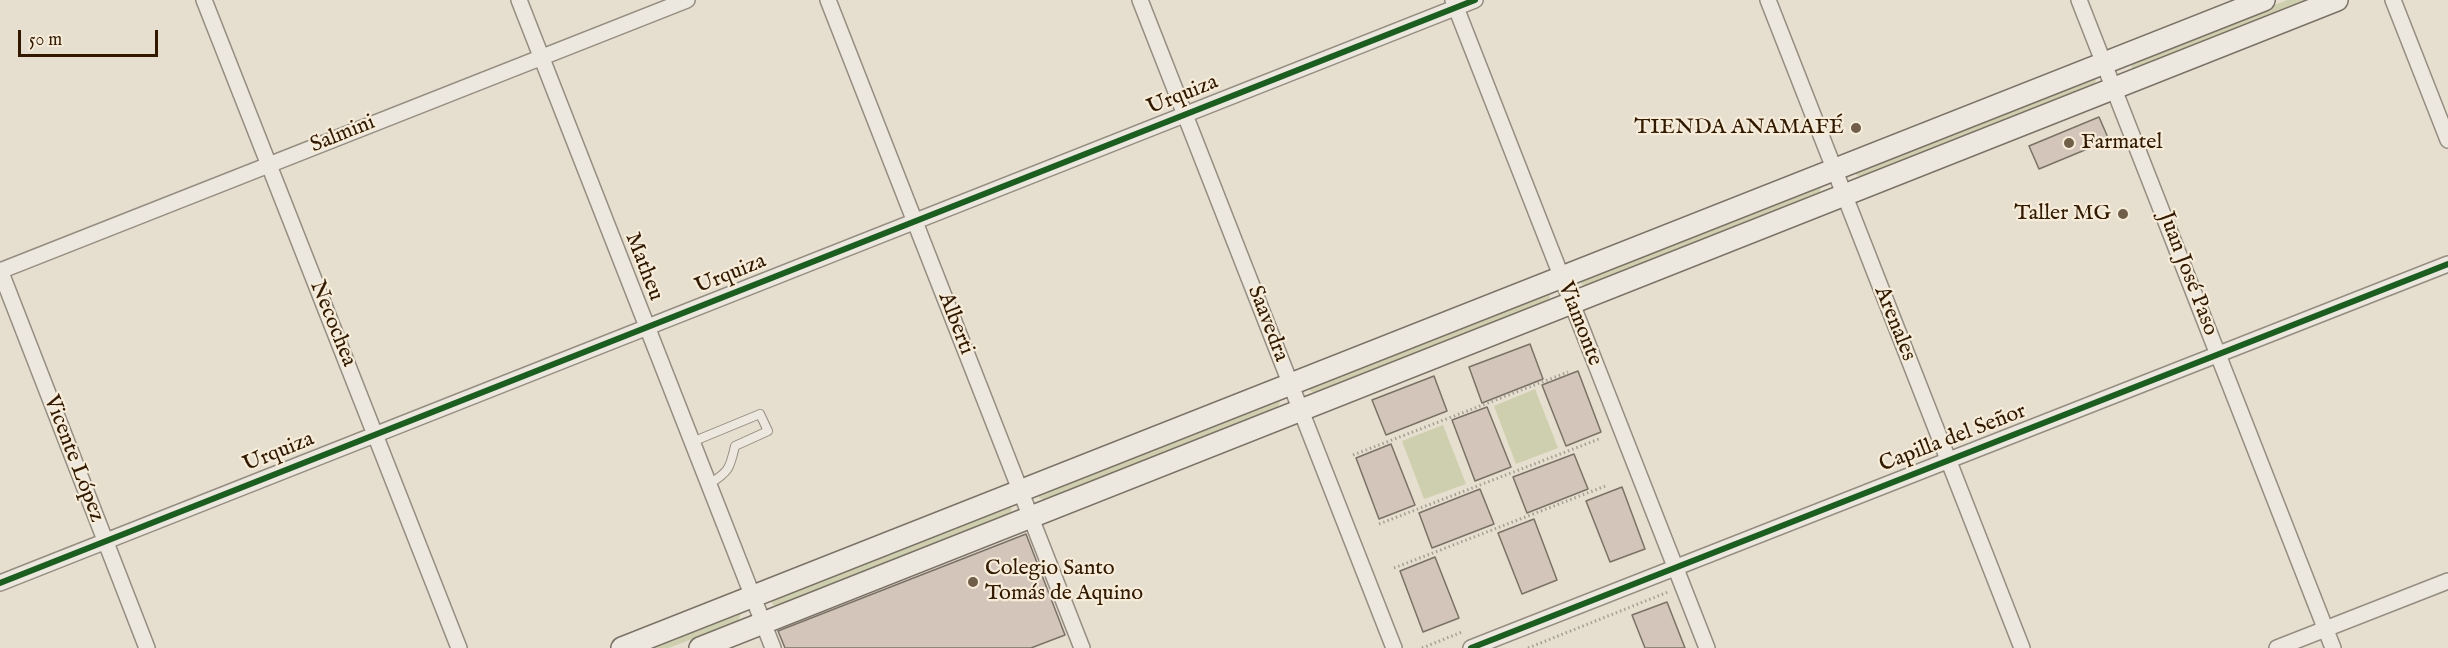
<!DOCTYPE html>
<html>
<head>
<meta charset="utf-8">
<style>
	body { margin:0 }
	#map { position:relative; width:2448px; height:648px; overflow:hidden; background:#e6dece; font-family:"IM FELL English",serif }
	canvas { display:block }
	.scale { position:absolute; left:18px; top:30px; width:140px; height:27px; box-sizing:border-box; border:3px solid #311900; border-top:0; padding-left:8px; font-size:18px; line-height:21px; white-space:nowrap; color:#311900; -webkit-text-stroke:4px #f6ecd9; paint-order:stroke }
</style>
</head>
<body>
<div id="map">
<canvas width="2448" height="648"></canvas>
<div class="scale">50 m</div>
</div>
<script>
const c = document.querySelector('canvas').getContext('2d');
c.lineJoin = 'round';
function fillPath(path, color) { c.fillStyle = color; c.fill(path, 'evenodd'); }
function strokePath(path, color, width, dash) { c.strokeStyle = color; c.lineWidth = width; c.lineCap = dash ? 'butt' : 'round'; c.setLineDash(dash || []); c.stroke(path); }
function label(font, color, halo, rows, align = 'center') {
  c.font = font + ' "IM FELL English",serif'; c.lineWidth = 4.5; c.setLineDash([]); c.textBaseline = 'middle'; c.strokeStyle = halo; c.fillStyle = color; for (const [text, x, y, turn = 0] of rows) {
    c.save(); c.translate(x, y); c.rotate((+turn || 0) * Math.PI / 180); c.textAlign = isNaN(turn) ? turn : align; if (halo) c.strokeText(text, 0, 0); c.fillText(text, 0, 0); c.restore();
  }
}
const green = new Path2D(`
	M2287,0h26l-179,69 -3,-2 3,-6z
	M2094,77l2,3 -2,6 -232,91 -6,-2v-4z
	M1818,186l3,3 -3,6 -231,91 -6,-2v-4z
	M1548,293l2,3 -2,6 -232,91 -6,-2v-4z
	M1535,389l23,59 -42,16 -22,-58z
	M1277,400l3,2 -3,7 -232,91 -6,-2v-4z
	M1443,425l23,59 -42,15 -22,-58z
	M1009,506l3,3 -3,6 -231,92 -6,-3v-4z
	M738,612l3,2 -3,7 -69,27h-26z`);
const building = new Path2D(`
	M2099,117l10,23 -70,29 -10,-23z
	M1530,344l13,35 -61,24 -13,-36z
	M1578,371l23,61 -35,14 -24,-61z
	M1434,376l13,35 -61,24 -14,-35z
	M1487,407l24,60 -36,14 -23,-61z
	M1391,444l24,61 -36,14 -23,-61z
	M1574,454l14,35 -61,24 -14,-36z
	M1622,487l23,62 -35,13 -24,-61z
	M1480,489l14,35 -62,24 -13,-35z
	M1534,519l23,61 -35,14 -24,-61z
	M1026,534l39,101 -34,13h-246l-7,-17z
	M1435,557l24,61 -36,14 -23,-61z
	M1667,602l18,46h-40l-13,-33z`);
const path = new Path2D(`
	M1353,455l215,-83
	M1379,524l220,-85
	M1394,568l214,-83
	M1422,648l40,-16
	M1528,648l140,-56`);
const service = new Path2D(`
	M692,442l68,-28 8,17 -33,15c-5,22 -6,26 -26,38`);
const minor = new Path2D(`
	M204,0l255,648
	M519,0l254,648
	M828,0l254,648
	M1140,0l254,648
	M1453,0l254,648
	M1768,0l254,648
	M2079,0l254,648
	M2393,0l55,140
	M0,270l147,378
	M0,271l687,-271
	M0,583l1475,-583
	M1471,648l977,-384
	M2277,648l171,-67`);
const secondary = new Path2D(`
	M622,648l1642,-648
	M700,648l1637,-648`);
const cycleway = new Path2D(`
	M0,583l1475,-583
	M1471,648l977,-384`);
const markers = [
	[1856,128,6,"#705e48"],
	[2069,143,6,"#705e48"],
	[2123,214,6,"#705e48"],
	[973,582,6,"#705e48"]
];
const streetNames = [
	["Urquiza",1183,96,-22],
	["Salmini",343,135,-22],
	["Matheu",643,267,69],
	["Juan José Paso",2187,274,69],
	["Urquiza",731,275,-22],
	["Necochea",332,324,68],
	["Alberti",955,324,69],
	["Saavedra",1267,324,69],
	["Viamonte",1579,324,69],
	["Arenales",1894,324,68],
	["Capilla del Señor",1953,439,-21],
	["Urquiza",279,453,-22],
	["Vicente López",73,459,69]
];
const poiNames = [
	["TIENDA ANAMAFÉ",1844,128],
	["Farmatel",2081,143,"left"],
	["Taller MG",2111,214],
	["Colegio Santo",985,569,"left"],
	["Tomás de Aquino",985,594,"left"]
];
fillPath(green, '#cecfae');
fillPath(building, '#d3c5ba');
strokePath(building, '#7a7266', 1.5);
strokePath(service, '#948d80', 10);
strokePath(minor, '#948d80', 18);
strokePath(secondary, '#7a7266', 24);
strokePath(path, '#a6a198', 3, [1.5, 3]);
strokePath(service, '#ece7df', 8);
strokePath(minor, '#ece7df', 15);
strokePath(secondary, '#ece7df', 21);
strokePath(cycleway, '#1b5e20', 6);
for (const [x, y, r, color] of markers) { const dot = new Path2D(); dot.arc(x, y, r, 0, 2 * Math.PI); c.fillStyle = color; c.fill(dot); strokePath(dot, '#f6ecd9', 2); }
label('22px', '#311900', '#f6ecd9', streetNames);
label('22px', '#311900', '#f6ecd9', poiNames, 'right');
</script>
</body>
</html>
